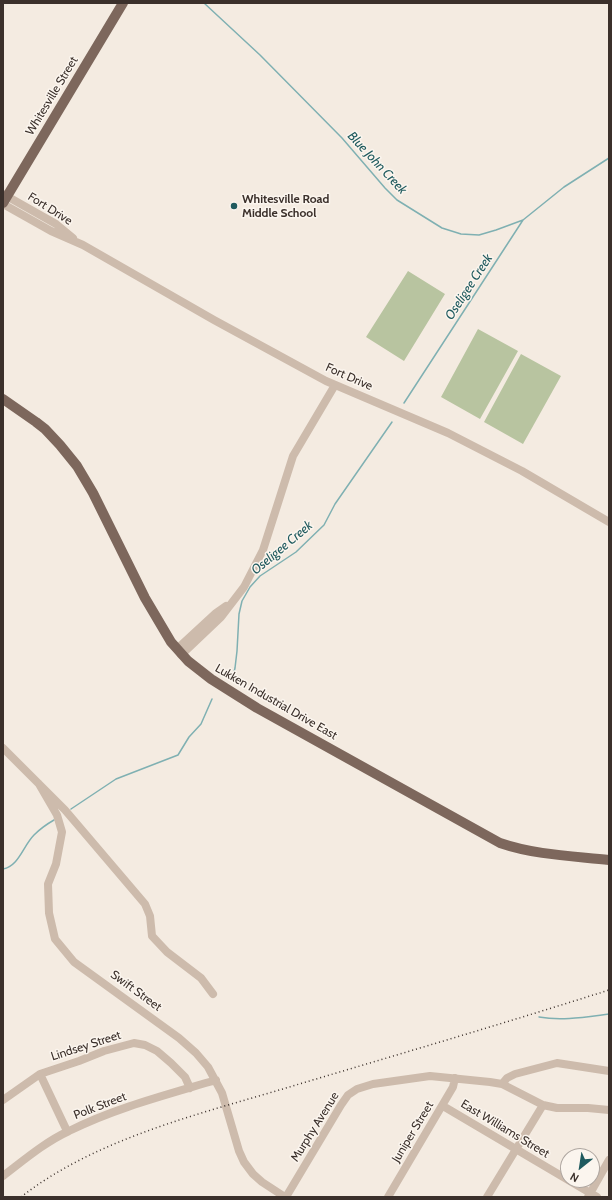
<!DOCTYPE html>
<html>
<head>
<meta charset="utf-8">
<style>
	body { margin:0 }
	#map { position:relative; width:612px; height:1200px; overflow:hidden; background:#f4ebe1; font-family:Cabin,sans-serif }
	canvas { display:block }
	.frame { position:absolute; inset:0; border:4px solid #3b302b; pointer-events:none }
	.north { position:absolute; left:560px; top:1148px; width:40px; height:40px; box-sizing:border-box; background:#fbf5ee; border:1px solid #aea6a0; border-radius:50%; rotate:210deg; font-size:11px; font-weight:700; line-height:16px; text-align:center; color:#3b302b }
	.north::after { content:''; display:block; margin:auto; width:14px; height:18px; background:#1f5a5e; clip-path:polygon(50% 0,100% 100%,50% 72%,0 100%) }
</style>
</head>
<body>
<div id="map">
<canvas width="612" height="1200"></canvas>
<div class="frame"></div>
<div class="north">N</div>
</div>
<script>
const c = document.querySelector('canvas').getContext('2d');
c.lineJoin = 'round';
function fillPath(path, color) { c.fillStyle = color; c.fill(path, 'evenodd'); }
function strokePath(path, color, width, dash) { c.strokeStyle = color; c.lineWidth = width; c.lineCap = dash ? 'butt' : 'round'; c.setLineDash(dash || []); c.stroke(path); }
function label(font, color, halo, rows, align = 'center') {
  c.font = font + ' Cabin,sans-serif'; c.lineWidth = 3; c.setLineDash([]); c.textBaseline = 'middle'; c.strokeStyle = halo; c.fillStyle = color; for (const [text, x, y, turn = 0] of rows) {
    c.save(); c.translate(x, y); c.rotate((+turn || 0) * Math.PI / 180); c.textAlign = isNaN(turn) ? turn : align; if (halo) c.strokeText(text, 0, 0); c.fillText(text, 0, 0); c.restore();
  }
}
const green = new Path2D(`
	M408,271l37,23 -41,67 -38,-24z
	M478,329l40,22 -38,68 -39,-22z
	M521,354l40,22 -38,68 -39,-22z`);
const stream = new Path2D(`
	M204,3l56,52 82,83 43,50 12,12 45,28 19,6 18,1 17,-5 27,-10 41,-33 45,-29
	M404,403l119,-183
	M232,680l3,-12 2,-17 2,-37 3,-13 8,-14 10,-11 36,-24 28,-27 11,-21 57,-82
	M71,809l45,-30 62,-24 11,-18 12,-13 11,-25
	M3,869c16,-3 20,-23 31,-34 6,-6 13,-11 20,-15
	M539,1017c23,4 46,0 70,-3`);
const minor = new Path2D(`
	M3,194l53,30 17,14
	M3,204l48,27 32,14 131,75 112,61 122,52 74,38 87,51
	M177,649l39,-36 10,-7
	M181,655l40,-38 23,-30 19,-37 30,-94 42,-71
	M3,748l62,62 80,94 5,12 2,20 15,16 34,26 12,16
	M39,784l18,31 5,17 -6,32 -8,20 1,29 6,26 19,23 105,76 17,15 12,14 14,26 17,58 5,11 9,12 9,8 23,15
	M40,1074l27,57
	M502,1084l5,-6 8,-4 42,-11 52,8
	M3,1100l37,-26 39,-13 25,-10 30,-8 11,2 12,6 14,12 14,14 5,11
	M443,1106l154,91
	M3,1176c21,-16 42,-34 66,-45 46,-23 97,-36 147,-51
	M286,1197l55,-92 7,-10 9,-6 16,-5 57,-8 60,6 12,2 41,21 14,3h31l21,2
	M388,1197l65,-110 2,-9
	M487,1197l56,-92
	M588,1197l21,-37`);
const major = new Path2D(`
	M3,203l120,-200
	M3,399l33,23 9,7 15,16 17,21 16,27 52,105 26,44 17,19 23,18 46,29 243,135c35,12 72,13 109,17`);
const rail = new Path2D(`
	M21,1197c77,-60 183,-84 275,-112 104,-31 209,-62 313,-95`);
const markers = [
	[234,206,4,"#1f5a5e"]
];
const streetNames = [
	["Whitesville Street",52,96,-59],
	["Fort Drive",50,209,32],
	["Fort Drive",349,377,24],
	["Lukken Industrial Drive East",276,702,30],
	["Swift Street",136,991,36],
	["Lindsey Street",86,1046,-18],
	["Polk Street",100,1106,-21],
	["Murphy Avenue",315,1127,-58],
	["East Williams Street",505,1129,31],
	["Juniper Street",413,1132,-59]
];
const poiNames = [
	["Whitesville Road",242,199],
	["Middle School",242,213]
];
const waterNames = [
	["Blue John Creek",377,163,47],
	["Oseligee Creek",469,287,-57],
	["Oseligee Creek",282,548,-40]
];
fillPath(green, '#b8c4a0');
strokePath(stream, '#7fb0b2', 1.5);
strokePath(minor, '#cdbbac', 8);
strokePath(major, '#7d675c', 10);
strokePath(rail, '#3b302b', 1.5, [1, 3]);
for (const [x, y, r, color] of markers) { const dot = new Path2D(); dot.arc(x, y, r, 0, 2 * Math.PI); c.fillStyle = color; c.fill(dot); strokePath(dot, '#fbf5ee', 1.5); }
label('12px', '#3b302b', '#fbf5ee', streetNames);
label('bold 12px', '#3b302b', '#fbf5ee', poiNames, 'left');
label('italic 13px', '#1f5a5e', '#fbf5ee', waterNames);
</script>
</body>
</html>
